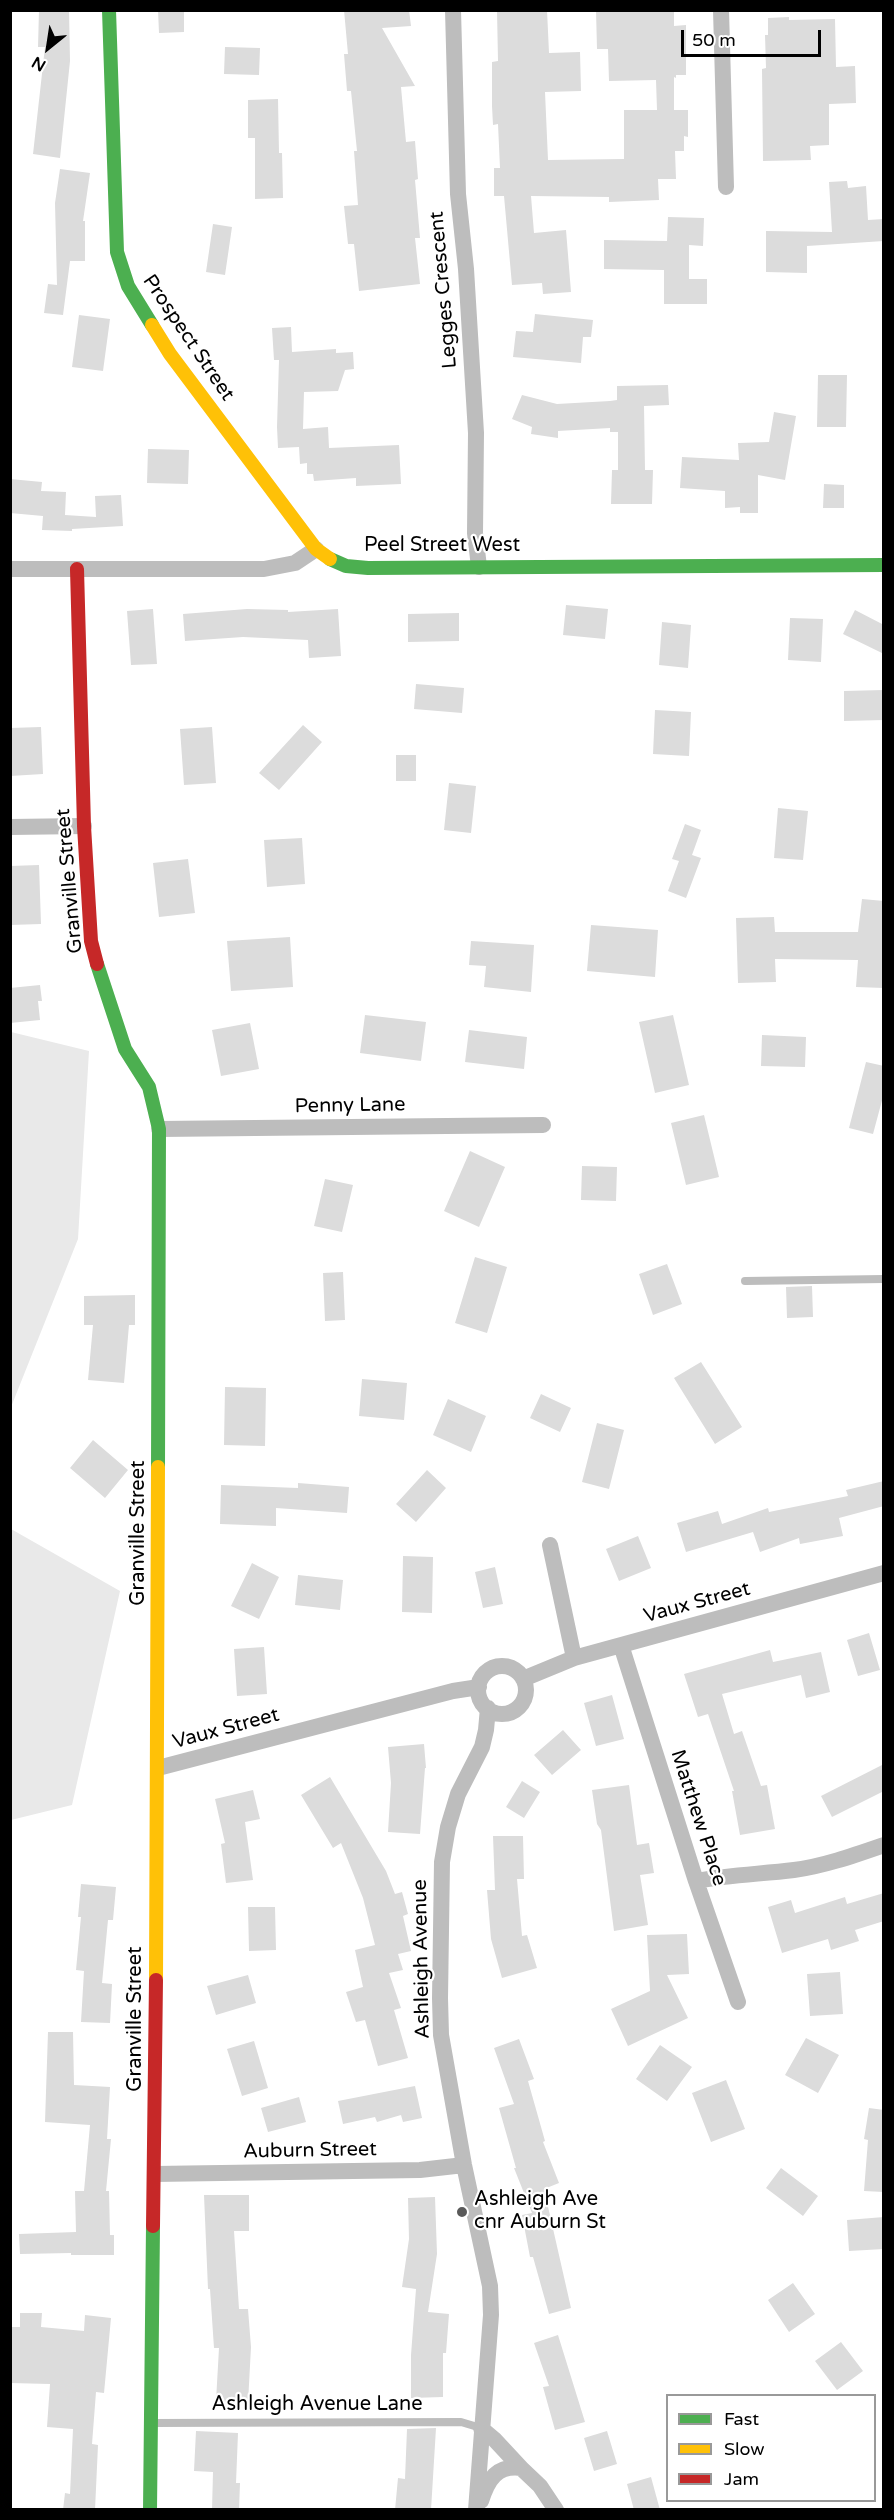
<!DOCTYPE html>
<html>
<head>
<meta charset="utf-8">
<style>
	body { margin:0 }
	#map { position:relative; width:894px; height:2520px; overflow:hidden; background:#fff; font-family:"Varela Round",sans-serif }
	canvas { display:block }
	.frame { position:absolute; inset:0; border:12px solid #000; pointer-events:none }
	.legend { position:absolute; left:666px; top:2394px; width:210px; height:108px; box-sizing:border-box; background:#fff; border:2px solid #999; margin:0; padding:8px 10px; list-style:none; font-size:18px; color:#000 }
	.legend li { display:flex; align-items:center; gap:12px; height:30px }
	.legend b { width:30px; border:2px solid #999 }
	.north { position:absolute; left:18px; top:18px; width:60px; height:60px; -webkit-text-stroke:4px #fff; paint-order:stroke; rotate:210deg; font-size:16px; font-weight:700; line-height:24px; text-align:center; color:#000 }
	.north::after { content:''; display:block; margin:auto; width:21px; height:27px; background:#000; clip-path:polygon(50% 0,100% 100%,50% 72%,0 100%) }
	.scale { position:absolute; left:681px; top:30px; width:140px; height:27px; box-sizing:border-box; border:3px solid #000; border-top:0; padding-left:8px; font-size:18px; line-height:21px; white-space:nowrap; color:#000; -webkit-text-stroke:4px #fff; paint-order:stroke }
</style>
</head>
<body>
<div id="map">
<canvas width="894" height="2520"></canvas>
<div class="frame"></div>
<ul class="legend">
<li><b style="height:8px;background:#4caf50"></b>Fast</li>
<li><b style="height:8px;background:#ffc107"></b>Slow</li>
<li><b style="height:8px;background:#c62828"></b>Jam</li>
</ul>
<div class="north">N</div>
<div class="scale">50 m</div>
</div>
<script>
const c = document.querySelector('canvas').getContext('2d');
c.lineJoin = 'round';
function fillPath(path, color) { c.fillStyle = color; c.fill(path, 'evenodd'); }
function strokePath(path, color, width, dash) { c.strokeStyle = color; c.lineWidth = width; c.lineCap = dash ? 'butt' : 'round'; c.setLineDash(dash || []); c.stroke(path); }
function label(font, color, halo, rows, align = 'center') {
  c.font = font + ' "Varela Round",sans-serif'; c.lineWidth = 4.5; c.setLineDash([]); c.textBaseline = 'middle'; c.strokeStyle = halo; c.fillStyle = color; for (const [text, x, y, turn = 0] of rows) {
    c.save(); c.translate(x, y); c.rotate((+turn || 0) * Math.PI / 180); c.textAlign = isNaN(turn) ? turn : align; if (halo) c.strokeText(text, 0, 0); c.fillText(text, 0, 0); c.restore();
  }
}
const green = new Path2D(`
	M11,1032l78,19 -11,188 -67,168z
	M11,1529l109,62 -48,214 -61,15z`);
const building = new Path2D(`
	M39,10h30l1,51 -10,97 -27,-4 12,-107h-7z
	M158,10h26v22l-25,1z
	M344,10h65l2,16 -29,2 33,58 -14,1 5,55 9,-1 3,38 -3,1 5,58h-5l5,46 -61,7 -5,-47h-6l-4,-38 14,-1 -4,-54h3l-6,-60h-4l-3,-37h4z
	M497,10h50l2,43 31,-1 1,39 -36,1 3,68 76,-1v-49h33l-1,-30 -47,1 -1,-32h-11l-1,-39h78v16l12,-1v50h-10v3l-2,-1v33h14v27l-4,-1v15h-9l1,28h-18l1,21 -50,2v-5l-78,-1 3,37 32,-3 5,62 -28,2 -1,-11 -30,2 -8,-89h-10v-28h6l-2,-44 -5,1 -1,-19v-44l6,-1z
	M789,17v3l46,-1 1,48 19,-1 1,37 -27,1v41l-19,1 1,14 -48,1 -1,-92 4,-1 -1,-33h3v-17z
	M225,47l35,1 -1,27 -35,-1z
	M278,99l1,54h3l1,45 -28,1v-61h-7v-38z
	M60,169l30,4 -7,48h2v40h-15l-7,54 -19,-2 4,-29 9,1 -2,-82z
	M847,181l1,7 18,-2 2,34 16,-1v22l-77,5v27l-41,-1v-41l66,1 -3,-50z
	M668,217l36,1 -1,28 -14,-1v34h18v25h-43v-34l-60,-1v-29l63,1z
	M213,224l19,3 -7,48 -19,-3z
	M535,314l58,6 -2,17h-8l-2,26 -68,-6 3,-26 17,1z
	M79,315l31,4 -7,52 -31,-4z
	M291,327l1,25 44,-3v4l17,-1 1,17 -9,1 -7,21 -34,1 -1,37 25,-2 1,21 70,-3 2,39 -45,2v-8l-42,3 -1,-7h-6v-11l-7,1 -1,-17 -21,1 -1,-21 2,-67h-5l-2,-32z
	M818,375h29l-1,52h-29z
	M668,385l1,20 -25,1 1,64h8l-1,34h-41l1,-34h6v-38h-8v-4l-52,3v7l-27,-4 1,-7 -20,-8 10,-24 35,9 53,-3 7,-1v-14z
	M774,412l22,4 -11,64 -27,-5v38h-18v-6l-15,1v-17l-45,-3 2,-31 57,3 -1,-17 31,-1z
	M148,449l41,1 -1,34 -41,-1z
	M10,479l32,3 -1,9 25,1 -1,23 31,2 -1,-21 26,-1 2,31 -51,3v2l-30,-1 1,-14 -33,-3z
	M824,484l20,1v23h-21z
	M566,605l42,4 -3,30 -42,-4z
	M153,609l4,55 -26,1 -4,-54z
	M247,609l41,1v2l50,-3 3,47 -32,2 -1,-18 -65,-3 -58,4 -2,-27z
	M855,610l29,15v29l-41,-20z
	M459,613v28l-51,1v-28z
	M790,618l33,1 -2,43 -33,-2z
	M662,622l29,3 -3,43 -29,-3z
	M416,684l48,4 -2,25 -48,-4z
	M884,690v30l-40,1v-30z
	M655,710l36,2 -2,44 -36,-2z
	M303,725l19,17 -43,48 -20,-17z
	M41,727l2,47 -33,2v-48z
	M212,727l4,56 -32,2 -4,-56z
	M396,755h20v26h-20z
	M449,783l27,3 -5,47 -27,-3z
	M778,808l30,3 -5,49 -29,-2z
	M685,824l16,6 -9,25 9,3 -15,40 -18,-7 11,-30 -7,-2z
	M302,838l3,46 -38,3 -3,-47z
	M188,859l7,54 -36,4 -6,-54z
	M39,865l2,59 -31,1v-59z
	M862,899l22,2v87l-28,-1 2,-27 -83,-1 1,23 -38,1 -2,-65 38,-1 1,15h83z
	M591,925l67,5 -3,47 -68,-6z
	M290,937l3,50 -62,4 -4,-50z
	M471,941l63,4 -3,47 -47,-5 2,-21 -17,-1z
	M40,985l2,16h-4l2,19 -30,3v-35z
	M365,1015l61,7 -5,39 -61,-8z
	M673,1015l16,70 -34,8 -16,-71z
	M250,1023l9,46 -38,7 -9,-46z
	M469,1030l58,7 -3,32 -59,-7z
	M762,1035l44,2 -1,30 -44,-1z
	M866,1062l18,4v27l-11,41 -24,-6z
	M704,1115l15,62 -33,8 -15,-62z
	M470,1151l35,16 -26,60 -35,-16z
	M582,1166l35,1 -1,34 -35,-1z
	M325,1179l28,6 -11,47 -28,-6z
	M475,1257l32,10 -20,66 -32,-10z
	M667,1264l15,40 -29,11 -14,-41z
	M343,1272l2,48 -20,1 -2,-48z
	M812,1286l1,31 -26,1 -1,-31z
	M135,1295v30h-6l-5,58 -36,-3 5,-55h-9v-29z
	M701,1362l41,65 -27,17 -41,-66z
	M362,1379l45,4 -3,37 -45,-4z
	M225,1387l41,1 -1,58 -41,-1z
	M541,1394l30,14 -11,24 -30,-14z
	M448,1399l38,17 -15,36 -38,-17z
	M597,1423l27,7 -15,59 -27,-7z
	M93,1440l35,30 -23,28 -35,-30z
	M427,1470l19,18 -30,34 -20,-18z
	M884,1481v25l-45,12 4,18 -43,8 -1,-6 -39,14 -7,-20 -67,20 -9,-29 41,-12 4,13 46,-16 1,4 79,-16 -2,-6z
	M298,1483l51,4 -2,26 -71,-5v18l-56,-2 1,-39 77,3z
	M638,1536l13,32 -32,13 -13,-32z
	M403,1556l30,1 -1,56 -30,-1z
	M252,1563l27,14 -20,42 -28,-13z
	M495,1567l8,37 -20,4 -8,-36z
	M298,1575l45,5 -3,30 -45,-5z
	M869,1633l11,37 -22,6 -11,-36z
	M264,1647l3,47 -30,2 -3,-47z
	M770,1650l3,12 48,-10 9,40 -24,6 -5,-23 -79,19 12,40 8,-3 19,55 6,-1 8,44 -35,6 -8,-44h2l-26,-77 -10,3 -14,-43z
	M612,1695l12,44 -28,7 -12,-43z
	M563,1730l18,20 -29,25 -18,-20z
	M424,1744l2,24h-1l-5,66 -32,-2 3,-49 -3,-36z
	M884,1764v27l-52,26 -11,-21z
	M330,1777l56,94 9,23 7,-2 6,22 -5,2 8,35 -13,3 5,16 -14,3 12,35 -7,2 14,48 -30,8 -13,-46 -9,2 -10,-30 17,-5 -8,-37 20,-5 -12,-47 -22,-55 -8,5 -32,-53z
	M522,1781l18,11 -16,26 -18,-11z
	M629,1785l8,60 12,-2 5,30 -14,2 8,50 -34,6 -13,-101 -4,-6 -5,-34z
	M253,1790l7,29 -15,3 8,58 -27,3 -5,-39 4,-1 -10,-44z
	M493,1836h30l1,43h-7l5,57 5,-1 10,33 -35,10 -11,-39 -4,-49h8z
	M81,1884l35,3 -3,33h-5l-6,63 10,1 -2,39 -29,-1 3,-51 -8,-1 5,-53h-3z
	M884,1893v28l-29,9 4,11 -28,9 -3,-11 -46,14 -14,-46 23,-7 4,13 50,-16 2,7z
	M248,1907h27l1,43 -27,1z
	M687,1934l2,40 -22,1 21,43 -60,28 -17,-37 39,-18 -3,-56z
	M840,1972l3,42 -33,2 -3,-42z
	M248,1975l8,28 -40,12 -9,-29z
	M48,2032h25l1,53 36,2 -3,52h4l-5,52h3l1,44h4v20h-43v-2l-51,1 -1,-20 57,-2 -1,-41h9l6,-66 -45,-3z
	M806,2038l33,17 -21,38 -33,-18z
	M519,2039l15,40 -6,2 17,60 -2,1 16,41 -15,6 27,119 -22,6 -16,-57h-3l-8,-42 10,-2 -18,-45h2l-17,-60 15,-4 -20,-56z
	M254,2041l14,47 -26,8 -15,-47z
	M660,2045l32,22 -25,34 -31,-22z
	M726,2080l19,49 -34,13 -19,-49z
	M415,2086l7,32 -19,4 -2,-7 -24,7 -2,-5 -32,7 -5,-23z
	M299,2097l7,25 -38,10 -7,-24z
	M869,2108l15,2v82l-20,-1 4,-51 -4,-1z
	M781,2168l37,28 -15,20 -37,-28z
	M204,2195h45v36h-15l5,78h9l3,38 -3,56 -32,-2 3,-53h-5l-4,-59h-2z
	M435,2197l2,57 -9,58 21,2 -3,39h-3v44l-32,1v-43l5,-66 -14,-2 7,-48 -1,-41z
	M884,2217v32l-35,2 -2,-31z
	M793,2283l22,31 -26,18 -21,-32z
	M20,2313h22l-1,14 43,4 1,-16 26,3 -7,75 -8,-1 -4,52 6,1 -3,65h-32l2,-17 5,1 3,-65 -26,-2 3,-43 -40,-1v-56h10z
	M558,2335l27,87 -30,8 -12,-43 6,-1 -15,-43z
	M841,2342l22,29 -26,19 -22,-29z
	M436,2428l-5,82h-36l3,-32 7,1 2,-50z
	M196,2431l42,2 -2,50h4l-1,27h-27l1,-38 -19,-1z
	M607,2431l10,33 -23,7 -10,-33z
	M651,2477l9,33h-26l-7,-26z`);
const lane = new Path2D(`
	M745,1281l139,-2
	M152,2423l309,-1 20,6`);
const street = new Path2D(`
	M453,10l5,184 8,75 10,164 -1,100 4,34
	M721,10l5,177
	M10,569h254l31,-6 21,-14
	M10,827l74,-1
	M159,1129l384,-4
	M550,1545l24,113
	M621,1645l75,236 42,121
	M478 1690a24 24 0 1 1 48 0a24 24 0 1 1-48 0Z
	M523,1679l51,-21 310,-85
	M158,1768l295,-77 26,-4
	M696,1881c33,-6 65,-7 98,-11 30,-4 61,-15 90,-25
	M155,2174l265,-4 44,-5
	M481,2428l13,11 27,29
	M481,2501c7,-22 16,-36 40,-33l19,18 16,24
	M476,2510l15,-195 -1,-29 -26,-121 -23,-130 -1,-37 2,-136 6,-35 10,-33 24,-47 4,-17 2,-22`);
const fast = new Path2D(`
	M109,10l8,242 11,34 24,39
	M330,559l16,7 22,2 516,-3
	M97,964l28,85 24,38 10,42 -1,338
	M150,2510l3,-284`);
const slow = new Path2D(`
	M152,325l18,29 146,195 14,10
	M156,1980l2,-513`);
const jam = new Path2D(`
	M77,569l7,257 7,115 6,23
	M153,2226l3,-246`);
const markers = [
	[462,2212,6,"#595959"]
];
const streetNames = [
	["Legges Crescent",444,290,-95],
	["Prospect Street",188,338,56],
	["Peel Street West",442,546],
	["Granville Street",70,881,-95],
	["Penny Lane",350,1106,-1],
	["Granville Street",139,1533,-90],
	["Vaux Street",697,1603,-15],
	["Vaux Street",226,1729,-15],
	["Matthew Place",698,1818,72],
	["Ashleigh Avenue",422,1959,-91],
	["Granville Street",136,2019,-90],
	["Auburn Street",310,2151,-1],
	["Ashleigh Avenue Lane",317,2405]
];
const poiNames = [
	["Ashleigh Ave",474,2200],
	["cnr Auburn St",474,2223]
];
fillPath(green, '#e9e9e9');
fillPath(building, '#dcdcdc');
strokePath(lane, '#bdbdbd', 8);
strokePath(street, '#bdbdbd', 16);
strokePath(fast, '#4caf50', 14);
strokePath(slow, '#ffc107', 14);
strokePath(jam, '#c62828', 14);
for (const [x, y, r, color] of markers) { const dot = new Path2D(); dot.arc(x, y, r, 0, 2 * Math.PI); c.fillStyle = color; c.fill(dot); strokePath(dot, '#fff', 2); }
label('20px', '#000', '#fff', streetNames);
label('20px', '#000', '#fff', poiNames, 'left');
</script>
</body>
</html>
